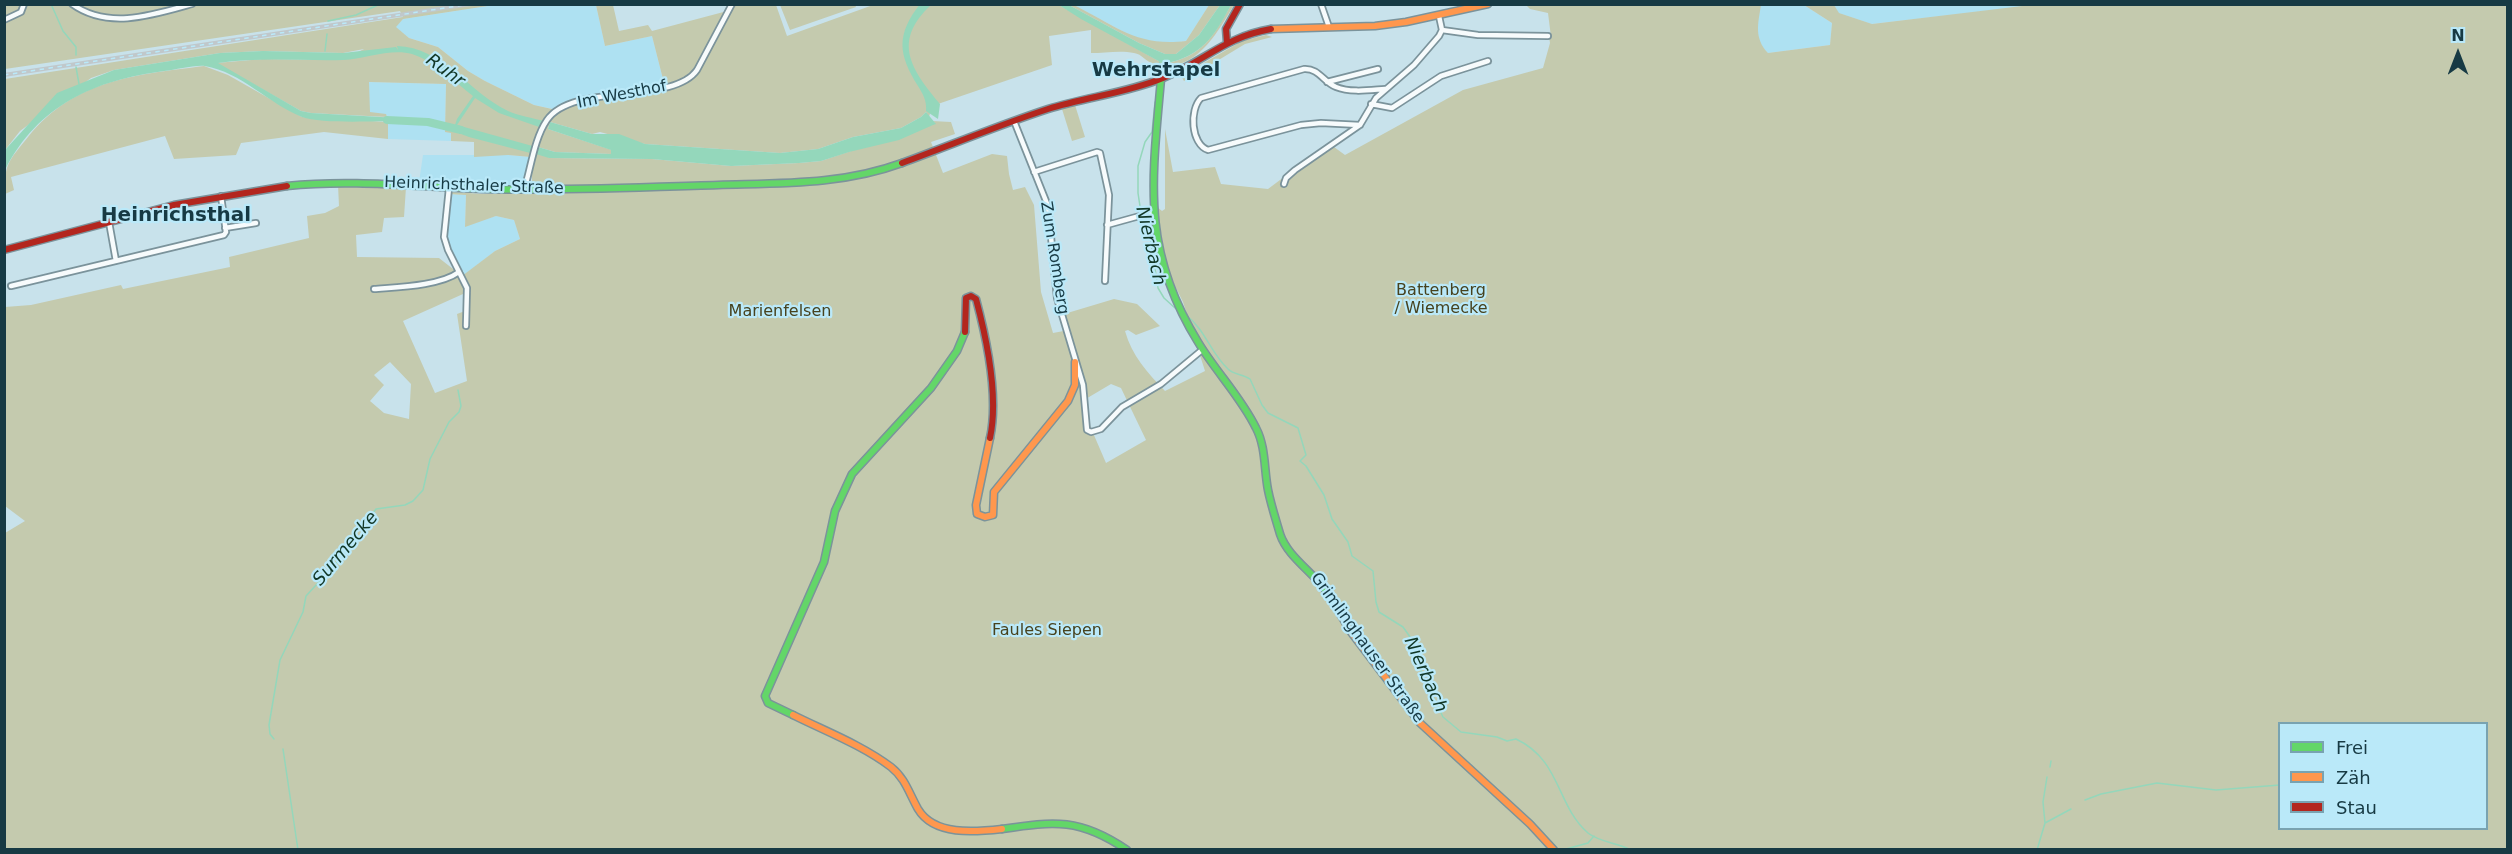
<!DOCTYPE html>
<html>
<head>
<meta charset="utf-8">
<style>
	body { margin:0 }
	#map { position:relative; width:2512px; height:854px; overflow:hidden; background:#c8e2eb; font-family:"DejaVu Sans",sans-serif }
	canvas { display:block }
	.frame { position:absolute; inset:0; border:6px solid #173a44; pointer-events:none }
	.legend { position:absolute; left:2278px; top:722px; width:210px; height:108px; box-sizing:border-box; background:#bae9f9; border:2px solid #79a3b1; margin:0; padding:8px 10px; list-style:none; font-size:18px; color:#173a44 }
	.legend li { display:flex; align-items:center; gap:12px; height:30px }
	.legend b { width:30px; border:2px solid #79a3b1 }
	.north { position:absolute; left:2428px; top:24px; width:60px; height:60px; -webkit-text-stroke:4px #bae9f9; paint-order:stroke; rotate:0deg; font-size:16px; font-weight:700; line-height:24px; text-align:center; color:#173a44 }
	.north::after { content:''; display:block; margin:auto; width:21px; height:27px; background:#173a44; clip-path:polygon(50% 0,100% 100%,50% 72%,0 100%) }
</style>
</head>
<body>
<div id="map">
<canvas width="2512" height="854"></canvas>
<div class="frame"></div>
<ul class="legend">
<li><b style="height:8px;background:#63d668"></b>Frei</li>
<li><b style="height:8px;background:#ff974d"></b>Zäh</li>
<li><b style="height:8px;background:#b3261e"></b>Stau</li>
</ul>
<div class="north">N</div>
</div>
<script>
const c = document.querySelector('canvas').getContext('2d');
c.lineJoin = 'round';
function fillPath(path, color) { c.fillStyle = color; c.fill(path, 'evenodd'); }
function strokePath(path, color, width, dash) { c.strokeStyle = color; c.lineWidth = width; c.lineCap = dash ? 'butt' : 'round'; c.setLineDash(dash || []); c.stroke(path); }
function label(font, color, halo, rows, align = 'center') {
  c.font = font + ' "DejaVu Sans",sans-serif'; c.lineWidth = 4.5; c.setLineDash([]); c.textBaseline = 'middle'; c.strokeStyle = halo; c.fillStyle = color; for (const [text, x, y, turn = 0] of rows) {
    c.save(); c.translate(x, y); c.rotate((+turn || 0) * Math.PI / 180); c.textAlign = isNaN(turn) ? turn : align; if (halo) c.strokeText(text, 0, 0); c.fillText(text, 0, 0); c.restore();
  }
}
const built = new Path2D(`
	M494,5h102l9,41 47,-10 12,47 -97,19 -14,7 -19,-4 -49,-24 -17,-10 -30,-24 -29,-9 -14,-11 8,-8z
	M1074,5h135l-23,36 -14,2 -20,-1 -17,-4z
	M1761,5h43l28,18 -2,22 -62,8 -9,-9 -2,-22z
	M1834,5h205l-168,19 -33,-11z
	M368,82l78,2 -1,48h6v9l-63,-2v-17l9,-1 1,-3 -29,-6z
	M423,155h85l23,2 -6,25 -4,3 -73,2 -29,-5z
	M449,194l17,1 -1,31 31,-10 18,4 6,19 -25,12 -33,26 -16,-34z`);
const green = new Path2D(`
	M2039,4l468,1v844h-2502v-316l20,-12 -20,-15v-199l26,-2 90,-20 2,4 107,-22 -1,-10 80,-19 -2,-22 18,-3 14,-7 -1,-21 35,-1 33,3 -2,30 -20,1 -2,14 -26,3 1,22 82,1 23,18 33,-25 25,-12 -6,-19 -18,-4 -31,11 1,-32 -17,-1 2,-2 34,2 121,-2v-7h-73c-3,-9 2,-20 -2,-28l-23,-2 -34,2v-15l-23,-1v-8l-6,-1 1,-48 -77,-2 1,30 16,2 1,3 -76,-4 -10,-2 -85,-48 47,-4 79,1 22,-11 -21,4 -80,-2 -43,2 -106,17 -23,8 -71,53 -15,19v-71l398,-62 -3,-6 -395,58v-64h489l-91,14 -7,8 13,11 29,9 30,24 17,10 49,24 18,4 15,-7 97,-19 -12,-47 -47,10 -9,-41h17l6,26 29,-6 4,6 79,-21 4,-5h41l11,31 86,-31h186l105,59c39,-8 49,-27 67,-59h3c-17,28 -39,70 -80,59 -8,-2 -12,-10 -20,-11 -13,-3 -30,0 -43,0v-23l-42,6 3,29 -120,41 -3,11 -3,-5 -5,5 -20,11 -48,9 -35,12 -38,4 -135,-9 -45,-12 -8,2 -42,-12 -2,7 64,21 -1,4 -56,-2 -17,-5 11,11 103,1 79,7 68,-3 22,-2 114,-38 -3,-2 19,1 4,12 -24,8 12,31 49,-19 15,2 2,18 4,16 12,-3 9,18 7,87 12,41 16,-3 -5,-16 50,-15 23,5 23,22 -24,9 -8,-5 -3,1c7,25 22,41 40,60l40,-20 -22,-69 -16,-32 -10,-63 5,4 3,-2v-80l8,43 42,-5 6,17 47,5 56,-42 4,3 6,-3 11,8 118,-65 80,-22 7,-25 -1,-6h2l-3,-24 -18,-4 -4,-4h235c-3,19 -7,33 7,48l62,-8 2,-22 -28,-18h30l5,8 33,11zM463,294l2,17 -8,3 10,67 -32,12 -32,-72zM390,362l21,22 -2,35 -25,-6 -14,-12 14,-16 -10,-10zM1111,384l10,4 25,52 -40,23 -22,-51v-12zM2280,724h206v104h-206z
	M855,5l1,2 -66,23 -10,-25z
	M1069,5h5c42,21 63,42 112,36l23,-36h11l-21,30 -23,19h-11l-26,-11z
	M1266,35l6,2 -27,7 -61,37 -3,-5 61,-35z
	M204,66l24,9 74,42 86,5v17l-64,-7 -83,11 -5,12 -62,4 -9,-23 -154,41 3,13 -9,4c-1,-31 4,-33 23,-57 47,-58 106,-62 176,-71z
	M1075,105l10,32 -13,4 -10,-32z`);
const water = new Path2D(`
	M920,4l11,1c-40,37 -19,65 9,99l-2,15 -12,-8c1,-10 -3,-17 -8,-25 -20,-32 -22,-51 2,-82z
	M1059,5h10l70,38 26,11h11l23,-19 21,-30h11c-17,32 -29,51 -67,59l-83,-45z
	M397,46c45,1 73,47 111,65 11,5 25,7 36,10l-2,7 -43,-15 -24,-15 -18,27 79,22 -2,7 -65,-17 -16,-6 4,-12 16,-23c-18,-14 -39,-35 -61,-42 -21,-6 -47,5 -69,6 -42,1 -84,-3 -125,3l83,48 10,2 87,5v3c-22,0 -78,3 -96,-4 -33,-13 -61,-45 -97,-51 -12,-1 -29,4 -41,5 -69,9 -126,34 -159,99v-20l52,-57 57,-23 106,-17 43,-2 80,2 53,-6 2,3z
	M926,112l10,12 -3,1 -34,15 -50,12 -28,9 -22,2 -68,3 -79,-7 -103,-1 -13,-4 2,-7 17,5 56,2v-4l-63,-21 2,-7 42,12h27l26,10 135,9 38,-4 35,-12 48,-9 20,-11z`);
const stream = new Path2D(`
	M51,4l12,27 13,16v8
	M328,21l28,-6 24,-11
	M325,51l2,-17
	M76,67l3,17
	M1159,72l1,-11
	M1155,102l-3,30 -7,10 -7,24v27l3,20 9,23 8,52 6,10 11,10
	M1186,315c19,14 25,39 42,54 6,6 15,5 22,10l12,26 6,8 30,15 8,27 -6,6 6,5 18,29 8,24 16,23 4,14 21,15 3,31 3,10 24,15 10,14 9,33 21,43 18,15 36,5 10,4 9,-2c45,21 40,66 72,94 11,9 30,10 43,17
	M274,739l-4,-5 -1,-9 11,-65 23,-48 3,-16 56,-61 4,-13 10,-13 29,-4 8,-4 10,-11 7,-31 19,-37 10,-10 2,-6 -3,-16
	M283,749l15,101
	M2050,767l1,-6
	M2085,800l16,-6 56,-11 59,7 64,-5
	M2045,823l26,-14
	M1566,849l22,-6 6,-7
	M2037,850l8,-27 -2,-21 4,-25`);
const river = new Path2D(`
	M387,120l41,2 33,8`);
const street = new Path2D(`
	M72,4c36,26 81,11 120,0
	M1321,4l8,23
	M4,20l17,-8 3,-8
	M1442,30l36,5 70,1
	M1327,82l51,-13
	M1371,104l21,4 49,-32 47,-15
	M1014,121l34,85 9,92 26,87 4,45 4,2 10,-3 21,-22 39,-23 41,-34
	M1360,125l-39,-2 -20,2 -93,25c-17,-6 -19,-40 -7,-52l103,-29c15,-1 19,13 32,18 15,6 34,3 49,2
	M1034,172l63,-20 3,1 9,42 -4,86
	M1284,184l2,-6 9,-8 65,-45 16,-27 38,-33 25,-29 3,-6 -3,-14
	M449,188l-5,49 4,13 19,38 -1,38
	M524,190c7,-22 10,-51 23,-70 26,-38 126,-15 150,-50l35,-66
	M109,222l7,39
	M1107,225l47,-13
	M225,228l31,-5
	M11,286l213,-51 2,-3 -5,-36
	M374,289c23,-2 66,-3 85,-17`);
const fast = new Path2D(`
	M1161,79c-9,102 -20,171 37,263 18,30 43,55 58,86 10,19 8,42 12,62 3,15 8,30 12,44 8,24 35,39 48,60
	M287,186c66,-7 130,1 195,3 79,2 158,-2 236,-4 64,-2 124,0 184,-22
	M793,715l-25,-12 -3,-7 59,-134 11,-51 17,-37 79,-86 26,-37 8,-19
	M1002,829c53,-8 78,-11 125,21`);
const slow = new Path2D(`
	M1271,29l104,-3 31,-4 82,-18
	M990,438l-14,67 1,9 8,3 8,-2 1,-23 74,-91 7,-16v-23
	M1328,594l23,38 69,91 110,101 24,26
	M793,715c32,16 69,30 98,52 14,11 18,26 27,42 16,27 57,23 84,20`);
const jam = new Path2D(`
	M1227,42l-1,-13 14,-25
	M902,163c49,-18 97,-38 146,-54 38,-12 79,-16 115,-31 41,-16 61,-41 108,-49
	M4,250l170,-45 113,-19
	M965,332l1,-34 5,-2 5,3c11,41 23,97 14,139`);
const rail = new Path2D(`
	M4,75l467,-71`);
const streetNames = [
	["Im Westhof",622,95,-11],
	["Heinrichsthaler Straße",474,186,2],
	["Zum Romberg",1054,258,81],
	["Grimlinghauser Straße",1367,648,54]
];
const parkNames = [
	["Battenberg",1441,291],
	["/ Wiemecke",1441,309],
	["Marienfelsen",780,312],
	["Faules Siepen",1047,631]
];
const waterNames = [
	["Ruhr",445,71,36],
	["Nierbach",1150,246,77],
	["Surmecke",346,549,-50],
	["Nierbach",1425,675,66]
];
const quarterNames = [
	["Wehrstapel",1156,71],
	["Heinrichsthal",176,216]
];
fillPath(built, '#aee1f2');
fillPath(green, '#c4caae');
fillPath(water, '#94d7bb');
strokePath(stream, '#94d7bb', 1.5);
strokePath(river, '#94d7bb', 8);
strokePath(street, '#7b939b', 8);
strokePath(fast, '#7b939b', 9);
strokePath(slow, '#7b939b', 9);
strokePath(jam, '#7b939b', 9);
strokePath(street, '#f7fbfc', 4.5);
strokePath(fast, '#63d668', 6);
strokePath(slow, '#ff974d', 6);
strokePath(jam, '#b3261e', 6);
strokePath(rail, '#c0c8cb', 4);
strokePath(rail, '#bae9f9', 1.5, [4.5]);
label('16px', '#173a44', '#bae9f9', streetNames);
label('16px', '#47421e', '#bae9f9', parkNames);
label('italic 18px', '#113726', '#bae9f9', waterNames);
label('bold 20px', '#173a44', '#bae9f9', quarterNames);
</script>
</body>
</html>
